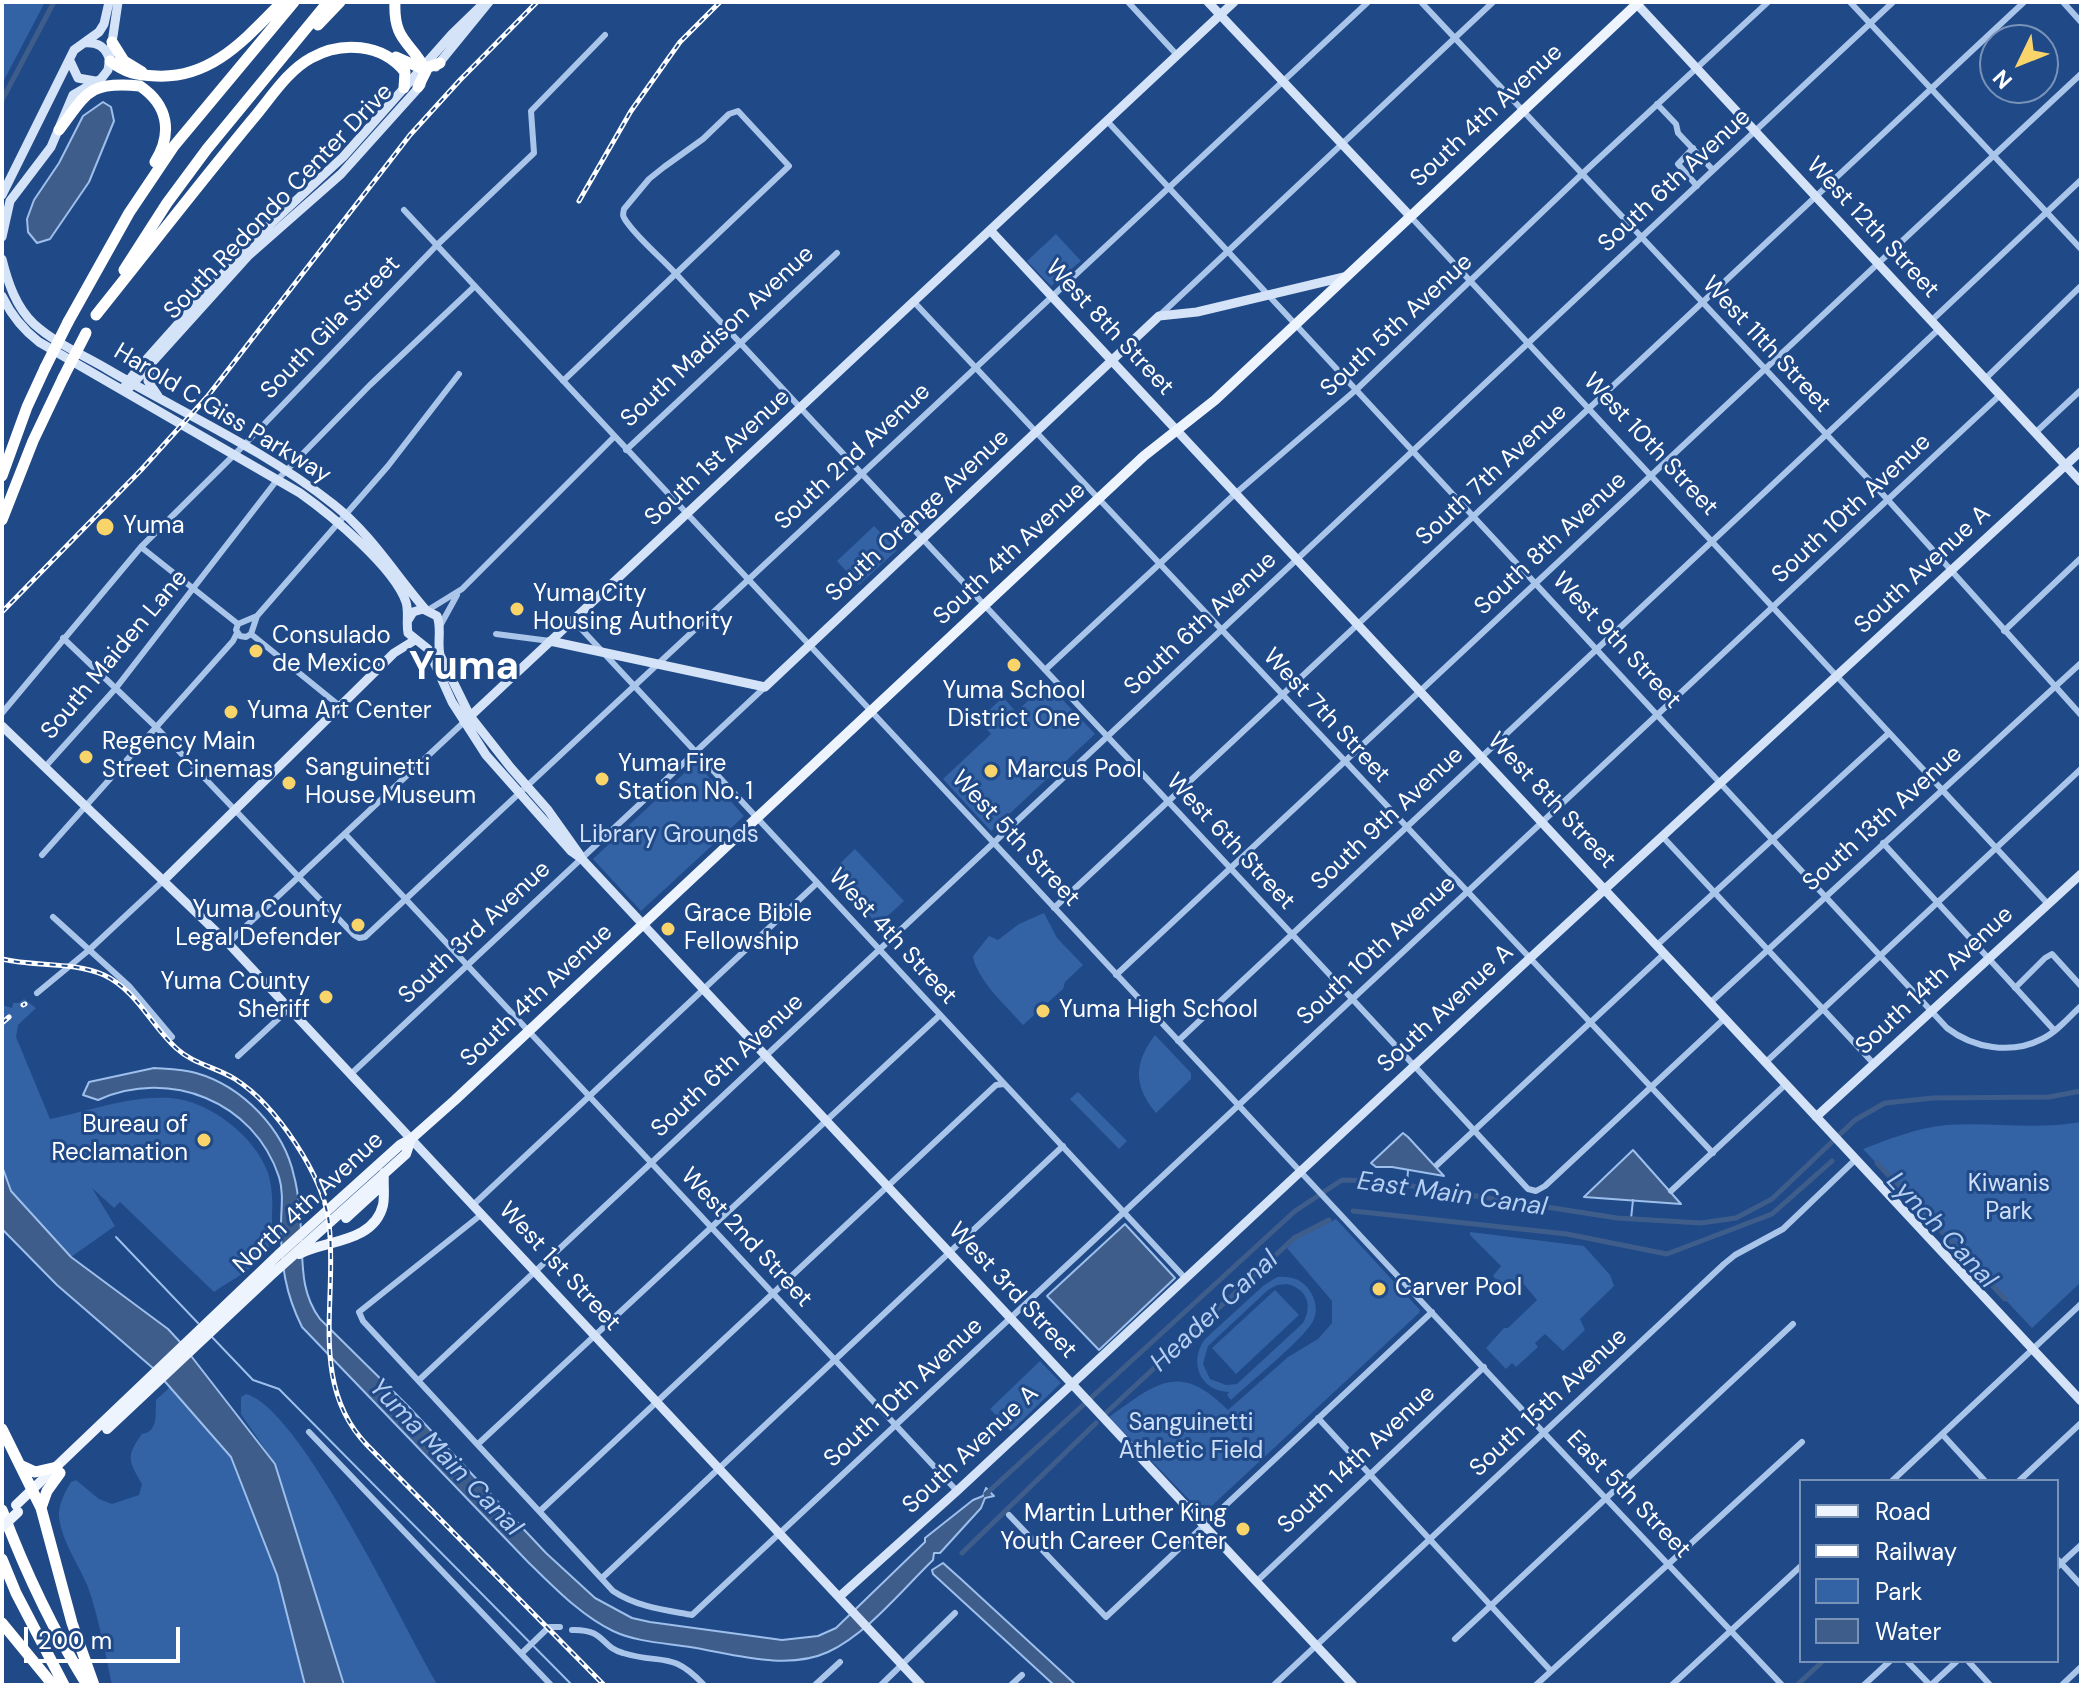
<!DOCTYPE html>
<html>
<head>
<meta charset="utf-8">
<style>
	body { margin:0 }
	#map { position:relative; width:2083px; height:1687px; overflow:hidden; background:#204988; font-family:"DM Sans",sans-serif }
	canvas { display:block }
	.frame { position:absolute; inset:0; border:4px solid #fff; pointer-events:none }
	.legend { position:absolute; left:1799px; top:1479px; width:260px; height:184px; box-sizing:border-box; background:#204988; border:2px solid #7992b8; margin:0; padding:10px 14px; list-style:none; font-size:24px; color:#fff }
	.legend li { display:flex; align-items:center; gap:16px; height:40px }
	.legend b { width:40px; border:2px solid #7992b8 }
	.north { position:absolute; left:1979px; top:24px; width:80px; height:80px; box-sizing:border-box; background:#204988; border:2px solid #7992b8; border-radius:50%; rotate:227deg; font-size:22px; font-weight:700; line-height:32px; text-align:center; color:#fff }
	.north::after { content:''; display:block; margin:auto; width:28px; height:36px; background:#f8d46a; clip-path:polygon(50% 0,100% 100%,50% 72%,0 100%) }
	.scale { position:absolute; left:24px; top:1627px; width:156px; height:36px; box-sizing:border-box; border:4px solid #fff; border-top:0; padding-left:10px; font-size:24px; line-height:28px; white-space:nowrap; color:#fff; -webkit-text-stroke:6px #204988; paint-order:stroke }
</style>
</head>
<body>
<div id="map">
<canvas width="2083" height="1687"></canvas>
<div class="frame"></div>
<ul class="legend">
<li><b style="height:10px;background:#eef4fe"></b>Road</li>
<li><b style="height:10px;background:#fff"></b>Railway</li>
<li><b style="height:22px;background:#3362a5"></b>Park</li>
<li><b style="height:22px;background:#3f5d8b"></b>Water</li>
</ul>
<div class="north">N</div>
<div class="scale">200 m</div>
</div>
<script>
const c = document.querySelector('canvas').getContext('2d');
c.lineJoin = 'round';
function fillPath(path, color) { c.fillStyle = color; c.fill(path, 'evenodd'); }
function strokePath(path, color, width, dash) { c.strokeStyle = color; c.lineWidth = width; c.lineCap = dash ? 'butt' : 'round'; c.setLineDash(dash || []); c.stroke(path); }
function label(font, color, halo, rows, align = 'center') {
  c.font = font + ' "DM Sans",sans-serif'; c.lineWidth = 6; c.setLineDash([]); c.textBaseline = 'middle'; c.strokeStyle = halo; c.fillStyle = color; for (const [text, x, y, turn = 0] of rows) {
    c.save(); c.translate(x, y); c.rotate((+turn || 0) * Math.PI / 180); c.textAlign = isNaN(turn) ? turn : align; if (halo) c.strokeText(text, 0, 0); c.fillText(text, 0, 0); c.restore();
  }
}
const green = new Path2D(`
	M2,2h43l-43,82z
	M1056,234l25,27 -30,25 -24,-25z
	M874,526l23,24 -38,35 -22,-24z
	M1047,683l48,51 -104,97 -48,-52 48,-45 -12,-14 24,-23 13,15z
	M694,764l4,1 46,51 -103,95 -48,-52z
	M855,849l49,52 -26,24 -48,-52z
	M1044,913l13,25 26,27 -18,17 -2,7 -40,36c-15,-17 -47,-46 -50,-69l16,-20 9,4 21,-16z
	M24,999l12,9 -18,17 -2,12 34,82c38,-8 82,-24 121,-21 38,3 84,38 97,75 4,13 5,28 4,42 0,12 1,25 -5,36 -12,18 -36,29 -53,41l-94,-90 -6,6 -22,-20 23,38 -44,31 -60,-67 -9,-24v-161l10,3 1,-5h6z
	M1155,1035l36,38v6l-35,34c-23,-28 -22,-50 -1,-78z
	M1078,1092l49,49 -8,8 -49,-50z
	M2081,1122v160l-49,46 -169,-179c26,-10 54,-21 83,-24 46,-3 89,5 135,-3z
	M1336,1219l84,91 -1,3 -216,201 -94,-97c48,-34 70,-56 119,-7l60,-53 30,-18 14,-16v-22l-45,-53 9,-9z
	M1470,1232l114,14 26,29 4,11 -34,33 5,11 -22,21 -18,-17 -10,9 3,4 -22,20 -4,-4 -6,6 -20,-21 18,-20h4l29,-28 -15,-18 -13,12 -16,-18 8,-10 -31,-31z
	M1277,1277c14,-1 25,2 33,14 6,9 8,21 3,30 -8,17 -65,63 -82,79l-4,-5 2,-3c-29,-1 -41,-30 -24,-53l58,-53zM1287,1284c20,5 26,21 16,39l-66,61 -11,1 -16,-6 -7,-15 5,-18 60,-56 9,-5z
	M1275,1290l24,25 -63,59 -24,-26z
	M1040,1361l21,22 -50,48 -21,-22z
	M170,1387l61,70 46,118 27,110h-192c-7,-33 -13,-66 -24,-98 -9,-22 -26,-45 -29,-70 -1,-12 6,-25 12,-35l5,-2 23,19 13,5 27,-9 3,-11c-13,-23 -17,-27 0,-50 17,-3 13,-20 14,-34z
	M246,1394c56,15 158,235 192,291h-94l-69,-221 -34,-50v-17z`);
const water = new Path2D(`
	M103,102l8,5 3,14 -25,61 -39,57 -13,4 -9,-11 -1,-13 7,-19 25,-37 24,-47z
	M154,1068c14,1 28,1 42,5 46,13 88,56 98,103 5,18 6,37 7,55 2,32 -1,61 19,88l87,86 139,148 49,45 37,20 18,4 132,18 36,-4 18,-8 89,-86v-4l48,-38 10,-4 3,-8 8,8 -9,2 -4,10 -41,45h-6l-1,7c-31,30 -66,74 -105,92 -41,19 -95,2 -138,-5 -25,-4 -54,-5 -77,-16 -33,-16 -59,-44 -85,-69l-226,-235c-17,-34 -21,-63 -21,-101 0,-17 3,-33 -2,-49 -25,-76 -110,-109 -181,-77l-15,-5 6,-13z
	M1403,1133l5,4 36,39 -52,-9h-16l-5,-4z
	M1633,1150l48,54 -97,-7z
	M2,1166l9,25 60,66 97,72 13,14 94,121 69,221h-39l-28,-110 -46,-118 -77,-88 -97,-84 -55,-56z
	M1125,1224l50,54 -76,72 -52,-54z
	M943,1563l19,17 114,105h-22l-121,-111 -1,-4z`);
const stream = new Path2D(`
	M1407,1185l1,-15
	M1631,1219l2,-19
	M116,1237l82,86
	M211,1336l42,44 26,9 293,296`);
const canal = new Path2D(`
	M2,100l52,-98
	M1877,1163l128,136
	M1353,1211l214,23 100,20 105,-40 60,-53
	M1107,1412l187,-174 35,-18
	M986,1494l309,-283 47,-31 38,1 237,37 84,5 35,-5 36,-19 83,-79 30,-17 48,-5 116,-1 32,-6
	M962,1553l134,-130
	M1797,1685l26,-24`);
const street = new Path2D(`
	M1128,2l49,53
	M1421,2l467,498 193,215
	M1850,2l231,247
	M2063,2l18,20
	M1657,104l19,20 2,9 35,37
	M1108,122l839,906c26,20 64,27 95,11 15,-7 27,-22 39,-33
	M1693,148l-15,16 19,22
	M404,210l1140,1223 238,252
	M1410,216l638,688
	M914,302l799,851
	M1159,316l334,-314
	M1931,321l150,-141
	M1985,379l96,-93
	M563,381l226,-215 -51,-55 -9,3 -26,25 -39,28 -15,12 -25,30c-1,6 -2,6 2,12 14,20 35,36 51,54 35,38 70,75 105,113 248,267 499,532 746,801l8,2 9,-5 180,-168
	M2035,433l46,-43
	M626,450l211,-197
	M141,547l97,77
	M428,610l34,-21 152,-152
	M257,616l-19,8 -2,6 4,6 6,1 5,-3 6,-18 131,-150 71,-92
	M573,620l612,658
	M440,626l17,-31
	M2004,631l77,-73
	M251,634l90,73
	M496,634l54,7
	M63,638l92,88 199,209 5,3 6,-1 1003,-935
	M1045,670l191,-177 121,-104 225,-215 186,-172
	M2,713l139,-166 102,-101 194,-201 97,-92 -3,-42 74,-76
	M45,767l71,-79 161,-208 93,-95 105,-99
	M345,834l612,657
	M1662,836l212,228
	M1883,843l171,187
	M42,855l191,-214 4,-8
	M1054,908l970,-906
	M53,917l76,69 43,51
	M228,943l236,-221
	M1657,945l232,-212
	M1116,975l965,-901
	M2015,988l30,-30 7,-4 29,32
	M37,993l52,-43 75,-70
	M1711,1002l370,-339
	M1178,1041l761,-712
	M238,1056l52,-48
	M1766,1062l315,-293
	M351,1074l414,-387
	M1437,1165l228,-212
	M1671,1191l115,-107
	M473,1205l344,-322
	M482,1214l-123,98 4,9 250,270c24,16 52,19 79,24l1308,-1220
	M419,1380l1474,-1378
	M1318,1418l233,253
	M309,1432l242,253
	M1942,1434l43,47
	M478,1444l462,-429
	M1892,1481l189,-177
	M2019,1481l62,-58
	M540,1511l456,-426 8,-1
	M1009,1515l97,102 326,-305
	M2057,1559l24,26
	M2057,1567l24,-22
	M602,1578l461,-432
	M1256,1582l228,-215
	M572,1630c34,-1 28,17 51,23 39,12 48,-3 81,32
	M1455,1639l338,-315
	M522,1653l27,-26h11
	M1907,1661l23,24
	M1968,1661l22,24
	M815,1685l25,-23
	M881,1685l74,-72
	M1011,1685l11,-10
	M1274,1685l450,-421 11,-9 48,-26 73,-70
	M1536,1685l266,-243
	M1672,1685l129,-119
	M1864,1685l26,-24
	M1931,1685l26,-24
	M2062,1685l19,-18`);
const secondary = new Path2D(`
	M1208,2l202,214
	M1635,2l446,480
	M84,43c13,-1 21,3 25,15
	M70,61l8,17 17,3
	M436,67l53,-65
	M2,195l72,-145 25,-18 5,-8 5,-22
	M990,230l1091,1171
	M2,237l8,-36 41,-54 22,-52 28,-16 7,-9 10,-68
	M2,259c6,24 14,48 32,65 21,19 49,31 73,45 75,44 158,81 226,135 38,30 61,69 92,105
	M2,296c9,19 20,33 37,46l261,151c31,22 94,74 106,109 3,10 0,21 2,31l20,16 24,53 34,53 85,96 10,7 772,827
	M150,367l-2,14 10,15
	M125,386l11,-15 116,-130 91,-84 109,-123 33,-32
	M129,388l120,-133 92,-81 80,-89
	M408,620l5,-8 10,-3 14,7c5,12 0,26 3,39l30,61 41,52 37,42 32,45
	M550,641l215,46 394,-371 38,-4 147,-35
	M464,722l770,-720
	M2,726l226,217 693,742
	M164,880l230,-227 21,-13
	M1816,1117l265,-243
	M839,1597l118,-106 572,-532 552,-508`);
const primary = new Path2D(`
	M346,1218l36,-33
	M299,1254c26,-14 75,-11 84,-49 2,-10 0,-21 1,-32
	M107,1429l163,-153 136,-122 5,-15
	M16,1505l262,-250 122,-110 11,-6 44,-39 689,-644 71,-56 424,-398`);
const highway = new Path2D(`
	M395,2c-2,40 17,40 31,69l-8,16
	M318,25l22,-23
	M112,42l12,19 18,11
	M396,57l27,12 17,-6
	M110,61c16,12 26,14 46,15 56,3 90,-38 126,-74
	M59,130c28,-37 29,-49 81,-44 28,19 33,47 15,76
	M124,270l43,-67 40,-54 121,-147
	M96,315c52,-65 103,-131 156,-195 18,-21 35,-49 59,-62 30,-17 71,-15 94,14l-1,16
	M68,322l61,-109 45,-67 120,-144
	M2,476l25,-69 18,-39
	M2,520l31,-79 30,-63
	M2,1429l39,79
	M22,1466l13,6 22,-5
	M60,1473l-13,18 -6,17 31,115 22,62
	M2,1510c23,61 51,120 85,175
	M2,1559l14,34 48,92
	M2,1623l51,62`);
const rail = new Path2D(`
	M579,201l52,-90 49,-69 40,-40
	M2,612l139,-142 66,-73 203,-262 50,-55 77,-78
	M2,959c33,8 70,2 102,16 32,15 47,50 72,73 17,16 40,19 59,31 41,26 89,97 94,145 9,76 -21,160 38,221l237,240
	M23,1005l2,-1
	M2,1023l7,-6`);
const primaryBridge = new Path2D(`
	M2,1527l16,-15`);
const highwayBridge = new Path2D(`
	M45,368l23,-46
	M63,378l23,-45`);
const markers = [
	[105,527,10,"#f8d46a"],
	[517,609,8,"#f8d46a"],
	[256,651,8,"#f8d46a"],
	[1014,665,8,"#f8d46a"],
	[231,712,8,"#f8d46a"],
	[86,757,8,"#f8d46a"],
	[991,771,8,"#f8d46a"],
	[602,779,8,"#f8d46a"],
	[289,783,8,"#f8d46a"],
	[358,925,8,"#f8d46a"],
	[668,929,8,"#f8d46a"],
	[326,997,8,"#f8d46a"],
	[1043,1011,8,"#f8d46a"],
	[204,1140,8,"#f8d46a"],
	[1379,1289,8,"#f8d46a"],
	[1243,1529,8,"#f8d46a"]
];
const streetNames = [
	["South 4th Avenue",1487,116,-43],
	["South 6th Avenue",1675,181,-43],
	["South Redondo Center Drive",279,202,-46],
	["West 12th Street",1872,228,47],
	["South 5th Avenue",1397,326,-43],
	["South Gila Street",331,328,-46],
	["West 8th Street",1109,328,47],
	["South Madison Avenue",718,337,-43],
	["West 11th Street",1766,345,47],
	["Harold C Giss Parkway",222,414,31],
	["West 10th Street",1650,445,47],
	["South 2nd Avenue",853,457,-43],
	["South 1st Avenue",718,458,-43],
	["South 7th Avenue",1492,475,-43],
	["South 10th Avenue",1852,509,-43],
	["South Orange Avenue",918,516,-43],
	["South 8th Avenue",1551,544,-43],
	["South 4th Avenue",1010,554,-43],
	["South Avenue A",1923,570,-43],
	["South 6th Avenue",1201,624,-43],
	["West 9th Street",1616,641,47],
	["South Maiden Lane",115,655,-50],
	["West 7th Street",1326,716,47],
	["West 8th Street",1551,801,47],
	["South 9th Avenue",1388,819,-43],
	["South 13th Avenue",1883,819,-42],
	["West 5th Street",1015,839,47],
	["West 6th Street",1230,842,47],
	["South 3rd Avenue",475,933,-43],
	["West 4th Street",892,937,47],
	["South 10th Avenue",1377,951,-43],
	["South 14th Avenue",1935,981,-43],
	["South 4th Avenue",537,996,-43],
	["South Avenue A",1446,1009,-43],
	["South 6th Avenue",728,1066,-43],
	["North 4th Avenue",309,1203,-43],
	["West 2nd Street",746,1238,47],
	["West 1st Street",559,1267,47],
	["West 3rd Street",1012,1291,47],
	["South 10th Avenue",904,1393,-43],
	["South 15th Avenue",1549,1403,-43],
	["South Avenue A",971,1450,-43],
	["South 14th Avenue",1357,1460,-43],
	["East 5th Street",1628,1495,46]
];
const poiNames = [
	["Yuma",123,527],
	["Yuma City",533,595],
	["Housing Authority",533,623],
	["Consulado",272,637],
	["de Mexico",272,665],
	["Yuma School",1014,692,"center"],
	["District One",1014,720,"center"],
	["Yuma Art Center",247,712],
	["Regency Main",102,743],
	["Street Cinemas",102,771],
	["Yuma Fire",618,765],
	["Station No. 1",618,793],
	["Sanguinetti",305,769],
	["House Museum",305,797],
	["Marcus Pool",1007,771],
	["Yuma County",342,911,"right"],
	["Legal Defender",342,939,"right"],
	["Grace Bible",684,915],
	["Fellowship",684,943],
	["Yuma County",310,983,"right"],
	["Sheriff",310,1011,"right"],
	["Yuma High School",1059,1011],
	["Bureau of",188,1126,"right"],
	["Reclamation",188,1154,"right"],
	["Carver Pool",1395,1289],
	["Martin Luther King",1227,1515,"right"],
	["Youth Career Center",1227,1543,"right"]
];
const parkNames = [
	["Library Grounds",669,836],
	["Kiwanis",2009,1185],
	["Park",2009,1213],
	["Sanguinetti",1191,1424],
	["Athletic Field",1191,1452]
];
const waterNames = [
	["East Main Canal",1452,1195,8],
	["Lynch Canal",1941,1231,47],
	["Header Canal",1215,1312,-43],
	["Yuma Main Canal",445,1458,46]
];
const townNames = [
	["Yuma",464,669]
];
fillPath(green, '#3362a5');
fillPath(water, '#3f5d8b');
strokePath(water, '#9dbfec', 2);
strokePath(stream, '#9dbfec', 2);
strokePath(canal, '#3f5d8b', 5);
strokePath(street, '#aac5ea', 6);
strokePath(secondary, '#d5e3f8', 9);
strokePath(primary, '#eef4fe', 10);
strokePath(highway, '#fff', 11);
strokePath(rail, '#fff', 5);
strokePath(rail, '#204988', 2, [6]);
strokePath(primaryBridge, '#eef4fe', 10);
strokePath(highwayBridge, '#fff', 11);
for (const [x, y, r, color] of markers) { const dot = new Path2D(); dot.arc(x, y, r, 0, 2 * Math.PI); c.fillStyle = color; c.fill(dot); strokePath(dot, '#204988', 3); }
label('24px', '#fff', '#204988', streetNames);
label('24px', '#fff', '#204988', poiNames, 'left');
label('24px', '#cfe0f8', '#204988', parkNames);
label('italic 26px', '#b5cff2', '#204988', waterNames);
label('bold 40px', '#fff', '#204988', townNames);
</script>
</body>
</html>
